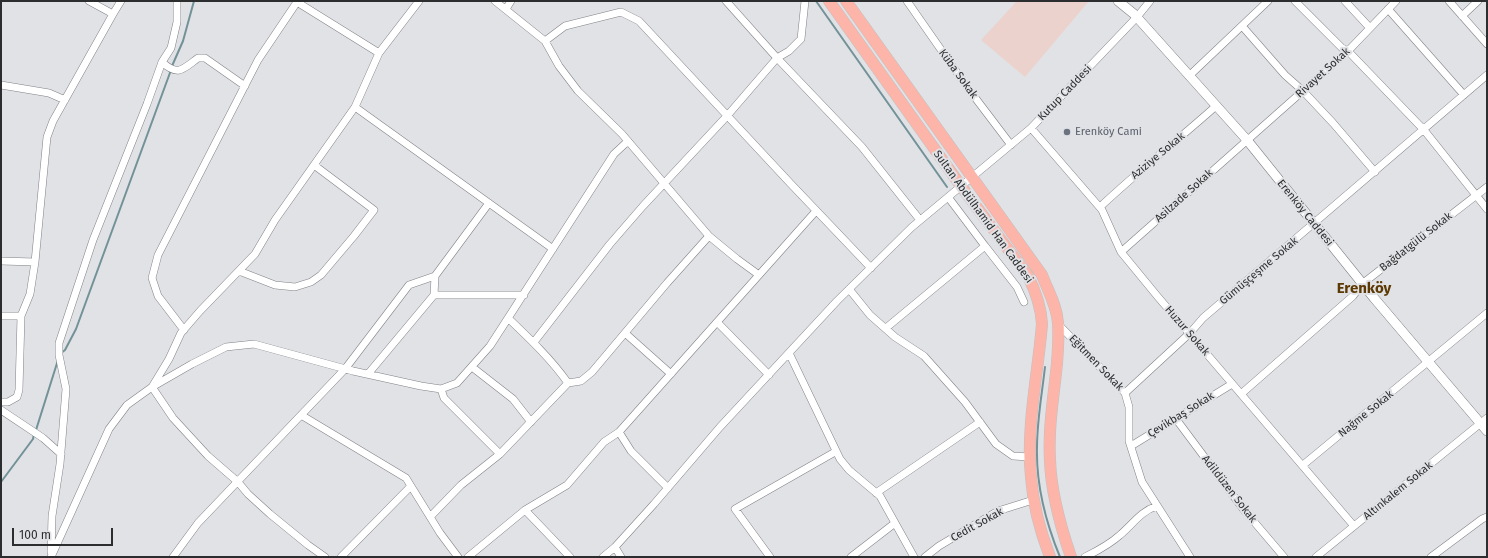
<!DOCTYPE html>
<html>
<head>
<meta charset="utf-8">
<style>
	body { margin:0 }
	#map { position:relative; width:1488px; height:558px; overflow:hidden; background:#e0e2e6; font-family:"Fira Sans",sans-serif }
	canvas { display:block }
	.frame { position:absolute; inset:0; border:2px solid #2c2d2e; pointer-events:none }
	.scale { position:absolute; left:12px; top:528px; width:101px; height:18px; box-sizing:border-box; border:2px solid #2c2d2e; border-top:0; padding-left:5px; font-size:12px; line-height:14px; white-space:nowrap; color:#2c2d2e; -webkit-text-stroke:3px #e0e2e6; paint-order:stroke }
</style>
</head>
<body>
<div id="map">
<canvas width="1488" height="558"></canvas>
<div class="frame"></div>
<div class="scale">100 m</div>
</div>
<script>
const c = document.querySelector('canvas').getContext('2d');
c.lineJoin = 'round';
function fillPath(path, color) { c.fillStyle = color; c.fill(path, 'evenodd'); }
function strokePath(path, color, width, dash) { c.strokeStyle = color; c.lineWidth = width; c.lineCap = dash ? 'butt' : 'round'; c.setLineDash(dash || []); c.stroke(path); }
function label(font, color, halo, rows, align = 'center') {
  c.font = font + ' "Fira Sans",sans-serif'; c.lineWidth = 4; c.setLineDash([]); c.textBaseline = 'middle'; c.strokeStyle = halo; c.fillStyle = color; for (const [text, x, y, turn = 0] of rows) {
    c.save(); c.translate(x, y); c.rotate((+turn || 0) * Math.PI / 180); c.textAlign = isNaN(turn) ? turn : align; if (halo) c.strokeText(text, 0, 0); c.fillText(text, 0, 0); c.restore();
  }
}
const education = new Path2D(`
	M1017,1h72l-64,76 -44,-37z`);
const stream = new Path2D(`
	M816,1l131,186
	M172,66l11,-25 11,-40
	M60,354l5,-4 11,-21 95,-259
	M1045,367c-3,27 -8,53 -8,80 -1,37 9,76 23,110
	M36,430l22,-70
	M1,482l32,-43 1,-5`);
const minor = new Path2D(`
	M89,1l24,13 8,-13
	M495,1l50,40 14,25 19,25 44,43 87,102 28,23 22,16
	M726,1l51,57 85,89 58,73
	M907,1l60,86 44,58
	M1295,1l47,47 6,3 76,79 63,79
	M1345,1l25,27
	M1449,1l38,43
	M506,9l5,-8
	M1388,9l76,86
	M1462,16l16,-15
	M1242,26l43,49 18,16 30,32 42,49
	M545,41l20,-15 56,-14 18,9 151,162 81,85
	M162,62c16,15 21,7 36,-4h7l40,28
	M1189,76l79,-75
	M1,85l48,8 16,7
	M355,107l198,142
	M1031,128l71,82 19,42 37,45 196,229
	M948,197l37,49
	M1100,207c37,-35 78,-67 116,-101
	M1121,252l227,-201 48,-50
	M1,261l34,1
	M239,271l36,14 20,2 16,-5 10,-7 33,-39 20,-26 -60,-45
	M849,289l21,26 25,22 29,19 41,46 31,42 17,12 17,1
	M434,295h90
	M1,316h20l-2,74 -2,7 -9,5h-7
	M21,316l9,-22 5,-32 12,-125 6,-16 60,-107
	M508,318c22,21 43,41 60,65
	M717,322l52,53
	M1058,324l67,69 4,14v34l13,41 48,75
	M886,328l99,-82 32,41 7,15
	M184,330l-26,-34 -6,-18 6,-23 100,-195 39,-58 82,51
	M625,333l46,41
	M534,342l76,-98 33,-38 84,-90 50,-58 12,-7 12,-12 4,-38
	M789,353l51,106 9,11 31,26 34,61
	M472,367l41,32 18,23
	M368,374l66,-79 1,-19 54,-73
	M441,389l3,9 56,56
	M1125,393l65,-60 13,-15 284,-243
	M1241,394l112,-98 9,-12 125,-97
	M1,410l42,28 18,16
	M301,415l105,63 34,55 18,24
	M1176,419l68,91 40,47
	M619,432l12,19 37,37
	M1131,446l101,-62
	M1303,465l184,-152
	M876,493l104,-71
	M525,510l45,47
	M430,517l31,-32 39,-31 68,-71 13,-2 11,-9 75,-89 42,-47
	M615,547l6,10
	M51,552l1,-36 8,-52 6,-75 -7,-34v-12l34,-103 54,-136 15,-42 9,-14 6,-26v-21
	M51,557l58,-128 18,-24 25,-18 40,-23 34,-17 28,-3 99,27 68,15 20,3 16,-6 33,-37 124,-192 14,-13
	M173,557l25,-34 147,-154 64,-84 26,-9
	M325,557l-17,-12 -38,-31 -22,-20 -10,-12 -30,-26 -35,-38 -21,-31 17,-28 12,-26 19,-22 55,-57 20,-34 80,-113 24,-54 40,-52
	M341,557l69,-70
	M468,557l57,-47 42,-25 37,-43 15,-10 197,-221
	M603,557l12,-10 39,-43 66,-77 117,-126 75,-74 119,-99 106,-111 13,-16
	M770,557l-35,-48 100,-57
	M851,557l44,-34
	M925,557l14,-11 59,-35 35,-11
	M1085,557c12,-6 25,-13 35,-22 13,-11 21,-24 37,-29
	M1316,557l171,-139
	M1431,557l51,-38 5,-2`);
const tertiary = new Path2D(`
	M1118,1l16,13 113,126 127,158 113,133`);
const primary = new Path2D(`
	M829,1l132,185 67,90c8,16 13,30 14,48 -4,50 -16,102 -11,153 2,27 9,54 19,80
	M846,1l196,274c6,16 15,31 16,48 1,13 0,27 -1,40 -3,32 -9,64 -7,97 1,33 10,65 21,97`);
const markers = [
	[1067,132,4,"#6b7280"]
];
const streetNames = [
	["Rivayet Sokak",1323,73,-42],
	["Küba Sokak",958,74,54],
	["Kutup Caddesi",1065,93,-46],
	["Aziziye Sokak",1158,156,-40],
	["Asilzade Sokak",1184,196,-42],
	["Erenköy Caddesi",1305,213,51],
	["Sultan Abdülhamid Han Caddesi",983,217,54],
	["Bağdatgülü Sokak",1416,242,-38],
	["Gümüşçeşme Sokak",1259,271,-40],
	["Huzur Sokak",1187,331,49],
	["Eğitmen Sokak",1096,363,46],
	["Nağme Sokak",1366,414,-39],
	["Çevikbaş Sokak",1181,415,-32],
	["Adildüzen Sokak",1229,489,52],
	["Altınkalem Sokak",1398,491,-39],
	["Cedit Sokak",977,525,-29]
];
const worshipNames = [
	["Erenköy Cami",1075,132]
];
const districtNames = [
	["Erenköy",1364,289]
];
fillPath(education, '#ecd2cd');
strokePath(stream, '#739298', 2);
strokePath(minor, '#808286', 8);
strokePath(tertiary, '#808286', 10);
strokePath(primary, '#c0c0c0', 12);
strokePath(minor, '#fff', 7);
strokePath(tertiary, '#fff', 9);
strokePath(primary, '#fdb5a9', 11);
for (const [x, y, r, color] of markers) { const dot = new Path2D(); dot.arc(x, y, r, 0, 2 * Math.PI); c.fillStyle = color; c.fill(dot); strokePath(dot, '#e0e2e6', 1.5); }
label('11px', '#2c2d2e', '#e0e2e6', streetNames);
label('11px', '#5b616d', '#e0e2e6', worshipNames, 'left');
label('bold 15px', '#5d3904', '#e0e2e6', districtNames);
</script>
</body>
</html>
